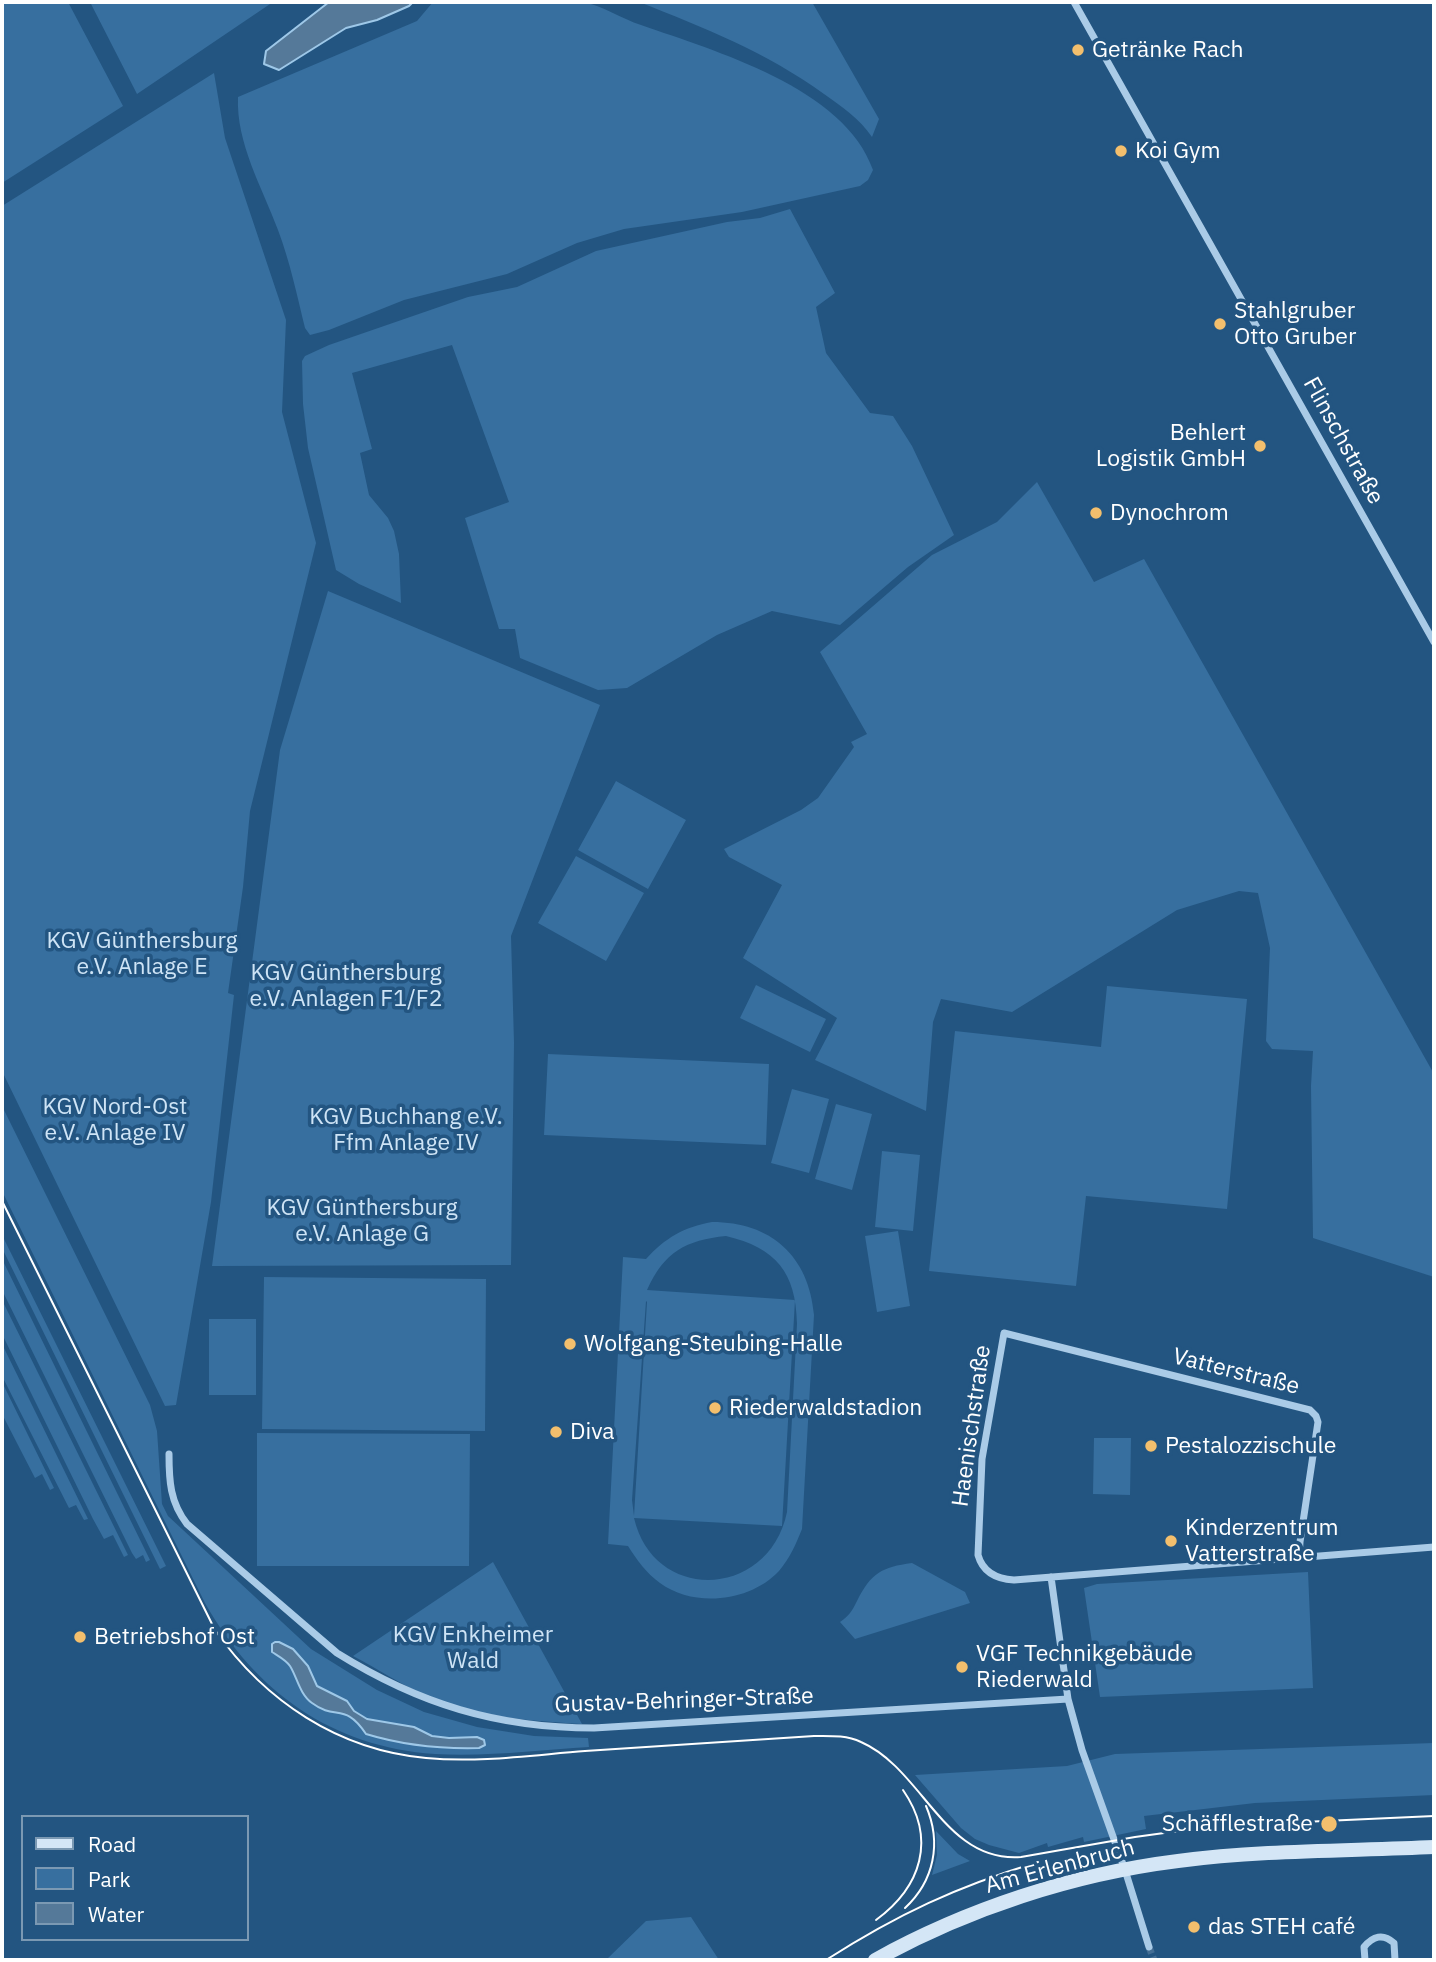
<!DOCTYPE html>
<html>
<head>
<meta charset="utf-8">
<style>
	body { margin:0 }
	#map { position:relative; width:1436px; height:1962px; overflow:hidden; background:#235581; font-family:"IBM Plex Sans",sans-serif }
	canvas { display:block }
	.frame { position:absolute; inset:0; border:4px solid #fff; pointer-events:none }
	.legend { position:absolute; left:21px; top:1815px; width:228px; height:126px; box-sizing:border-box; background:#235581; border:2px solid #7b99b3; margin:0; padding:9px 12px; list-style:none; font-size:21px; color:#fff }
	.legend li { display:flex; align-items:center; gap:14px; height:35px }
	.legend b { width:35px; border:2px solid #7b99b3 }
</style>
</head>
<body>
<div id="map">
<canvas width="1436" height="1962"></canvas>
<div class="frame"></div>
<ul class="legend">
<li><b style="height:9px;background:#d4e6f6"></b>Road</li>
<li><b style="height:19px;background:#376f9f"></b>Park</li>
<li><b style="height:19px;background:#557999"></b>Water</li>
</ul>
</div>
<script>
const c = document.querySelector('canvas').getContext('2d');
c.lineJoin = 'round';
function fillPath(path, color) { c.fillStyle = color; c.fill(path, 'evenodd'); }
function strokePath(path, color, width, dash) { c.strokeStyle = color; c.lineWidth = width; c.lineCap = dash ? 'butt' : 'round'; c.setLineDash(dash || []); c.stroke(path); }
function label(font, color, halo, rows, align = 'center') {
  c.font = font + ' "IBM Plex Sans",sans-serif'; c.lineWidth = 7; c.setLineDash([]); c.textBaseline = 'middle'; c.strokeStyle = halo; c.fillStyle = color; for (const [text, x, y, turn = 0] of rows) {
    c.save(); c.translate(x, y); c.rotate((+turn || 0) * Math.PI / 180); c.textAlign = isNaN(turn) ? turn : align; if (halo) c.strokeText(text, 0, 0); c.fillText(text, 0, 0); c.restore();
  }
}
const green = new Path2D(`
	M2,2h66l55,104 -121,77z
	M90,2h183l-136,92z
	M433,2c35,0 71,0 106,0 14,0 29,-2 43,0 20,3 40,17 59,23 74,26 204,63 232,145l-5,10 -8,6 -118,26 -118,17 -47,14 -70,31 -103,26 -75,30 -19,5 -5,-7c-8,-33 -15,-66 -27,-98 -16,-43 -42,-87 -40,-133l179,-76z
	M639,2h173l67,117 -7,18c-13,-19 -30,-30 -48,-43 -58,-42 -119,-66 -185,-92z
	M214,73l11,65 61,182 -4,92 34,131 -66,268 -7,76 -15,106 6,2 -23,207 -35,203 -11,1 -163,-335v-865z
	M790,209l45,84 -19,14 10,46 44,60 23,3 19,30 42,89 -46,32 -68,58 -68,-14 -55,24 -90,53 -29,2 -78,-32 -5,-29h-16l-34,-111 44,-16 -57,-157 -100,28 20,76 -12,4 9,42 19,23 6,13 5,23 2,49 -42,-19 -23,-14 -28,-122 -5,-44 -1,-43 3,-5 24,-11 139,-48 49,-10 79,-36 131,-29 33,-4z
	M1037,482l57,100 50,-23 290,515v203l-121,-39 -2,-152 2,-35 -41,-2 -6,-8 4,-93 -12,-55 -19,-2 -62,19 -165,102 -71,-13 -8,23 -7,89 -111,-51 22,-42 -94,-60 39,-73 -53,-28 -5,-8 77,-39 17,-12 36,-51 -3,-5 16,-8 -47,-82 112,-97 65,-33z
	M328,591l272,114 -89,231 3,107 -3,222 -299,1 68,-516z
	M616,781l70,39 -38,69 -70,-39z
	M576,856l68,37 -38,68 -68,-38z
	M756,985l70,34 -16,33 -70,-34z
	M1107,986l140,13 -20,210 -141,-13 -10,90 -147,-15 26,-240 146,16z
	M548,1054l221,10 -3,81 -222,-10z
	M792,1089l37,10 -20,74 -38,-10z
	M836,1104l36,10 -20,76 -37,-11z
	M2,1106l148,299 7,26 5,73 6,12 143,133 66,41 47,22 53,15 57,9 54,2 1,9c-50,3 -103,10 -154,7 -103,-7 -180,-62 -230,-151l-203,-412z
	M882,1151l38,4 -7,76 -38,-4z
	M712,1222c59,0 97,34 102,93l-12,214c-6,15 -12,29 -23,42 -29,31 -85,37 -119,12 -14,-10 -23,-23 -32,-37l-20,-2 15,-287 23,2c19,-21 38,-32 66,-37zM726,1236c50,12 70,36 71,88l-10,188c-18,87 -133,92 -153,6l148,8 13,-226 -148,-10c17,-38 39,-50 79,-54zM646,1301l1,1 -13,214 -2,-16z
	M898,1231l12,75 -33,6 -12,-76z
	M2,1235l164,331 -6,3 -158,-321z
	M2,1259l148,301 -4,2 -3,-7 -7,4 -4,-6 -130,-263z
	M264,1277l222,2 -1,152 -223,-2z
	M2,1300l126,255 -4,2 -11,-22 -9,4 -11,-20 -91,-185z
	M209,1319h47v76h-47z
	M2,1344l86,175 -4,1 -8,-15 -7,3 -67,-132z
	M2,1382l52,106 -4,2 -8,-16 -7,4 -33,-64z
	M257,1433l213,1 -1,132h-212z
	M1094,1438h37l-1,57 -37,-1z
	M493,1562l89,162c-52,-3 -105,-7 -153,-27 -26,-11 -51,-28 -76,-41z
	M912,1563l53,29 5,11 -115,36 -15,-17c9,-6 12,-11 17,-21 14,-28 25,-34 55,-38z
	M1308,1572l5,116 -213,9 -16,-109 13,-4z
	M1434,1743v52l-179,8 -111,13 2,13 -62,13 -1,-5 -35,10 -1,-4 -28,10 -30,-8 -14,-6 -14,-11 -46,-53 152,-9 48,-12z
	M936,1831l22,23 12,7 -38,14 5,-20z
	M691,1917l28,43h-113l40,-39z`);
const water = new Path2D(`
	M329,2h84l-4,4 -32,14 -31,8 -67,42 -15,-6 2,-13z
	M275,1642h4l14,7 15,17 9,20 30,15 7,10 13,8 47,8 18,9 17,2 28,-1 7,3 1,5 -6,3c-38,1 -77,-3 -113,-14 -21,-32 -30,-13 -54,-31 -12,-8 -15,-26 -22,-37 -4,-6 -12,-10 -18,-14v-8z`);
const minorTunnel = new Path2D(`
	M1149,1947l5,13`);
const minor = new Path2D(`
	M1074,2l360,640
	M169,1454c0,27 1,48 18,70l150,129c82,51 160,75 257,75l474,-29
	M1299,1559l1,-17 18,-120 -2,-6 -6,-6 -306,-77 -22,126 -4,96c5,18 19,24 36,25l420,-33
	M1051,1577l17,122 14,51 43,120 24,77
	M1365,1960l-1,-13c9,-11 19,-14 30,-4l1,17`);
const secondary = new Path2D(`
	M875,1960c92,-51 198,-86 303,-99 85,-11 171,-10 256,-14`);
const tram = new Path2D(`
	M2,1201l213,429c50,71 123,120 211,128 53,5 107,-3 159,-7 77,-5 153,-10 229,-15 16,0 32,-1 47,6 62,27 83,121 160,115l114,-20 80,-11 219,-10
	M905,1908c29,-27 37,-65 21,-102
	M876,1920c45,-33 61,-81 27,-130
	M826,1960c72,-46 130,-73 212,-98`);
const markers = [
	[1078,50,7,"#f3bf6d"],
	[1121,151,7,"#f3bf6d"],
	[1220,324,7,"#f3bf6d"],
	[1260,446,7,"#f3bf6d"],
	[1096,513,7,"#f3bf6d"],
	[570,1344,7,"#f3bf6d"],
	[715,1408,7,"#f3bf6d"],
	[556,1432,7,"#f3bf6d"],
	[1151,1446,7,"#f3bf6d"],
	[1171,1541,7,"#f3bf6d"],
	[80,1637,7,"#f3bf6d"],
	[962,1667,7,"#f3bf6d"],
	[1329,1824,9,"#f3bf6d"],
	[1194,1927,7,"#f3bf6d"]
];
const poiNames = [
	["Getränke Rach",1092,50],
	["Koi Gym",1135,151],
	["Stahlgruber",1234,311],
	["Otto Gruber",1234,337],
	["Behlert",1246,433,"right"],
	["Logistik GmbH",1246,459,"right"],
	["Dynochrom",1110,513],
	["Wolfgang-Steubing-Halle",584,1344],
	["Riederwaldstadion",729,1408],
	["Diva",570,1432],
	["Pestalozzischule",1165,1446],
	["Kinderzentrum",1185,1528],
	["Vatterstraße",1185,1554],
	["Betriebshof Ost",94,1637],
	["VGF Technikgebäude",976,1654],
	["Riederwald",976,1680],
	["Schäfflestraße",1313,1824,"right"],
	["das STEH café",1208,1927]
];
const streetNames = [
	["Flinschstraße",1343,441,61],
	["Vatterstraße",1236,1372,14],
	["Haenischstraße",972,1426,-82],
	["Gustav-Behringer-Straße",684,1701,-2],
	["Am Erlenbruch",1060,1867,-15]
];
const parkNames = [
	["KGV Günthersburg",142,941],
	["e.V. Anlage E",142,967],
	["KGV Günthersburg",346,973],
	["e.V. Anlagen F1/F2",346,999],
	["KGV Nord-Ost",115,1107],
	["e.V. Anlage IV",115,1133],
	["KGV Buchhang e.V.",406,1117],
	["Ffm Anlage IV",406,1143],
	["KGV Günthersburg",362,1208],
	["e.V. Anlage G",362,1234],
	["KGV Enkheimer",473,1635],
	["Wald",473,1661]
];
fillPath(green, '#376f9f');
fillPath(water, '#557999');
strokePath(water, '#9ec8e8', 2);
strokePath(minorTunnel, '#446e94', 7, [7, 3.5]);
strokePath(minor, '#aacbe7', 7);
strokePath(secondary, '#d4e6f6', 14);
strokePath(tram, '#fff', 2);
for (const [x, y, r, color] of markers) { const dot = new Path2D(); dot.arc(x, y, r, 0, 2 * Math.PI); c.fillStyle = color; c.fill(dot); strokePath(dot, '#235581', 2.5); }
label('23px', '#fff', '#235581', poiNames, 'left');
label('23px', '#fff', '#235581', streetNames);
label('23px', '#cee4f6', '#235581', parkNames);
</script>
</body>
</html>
